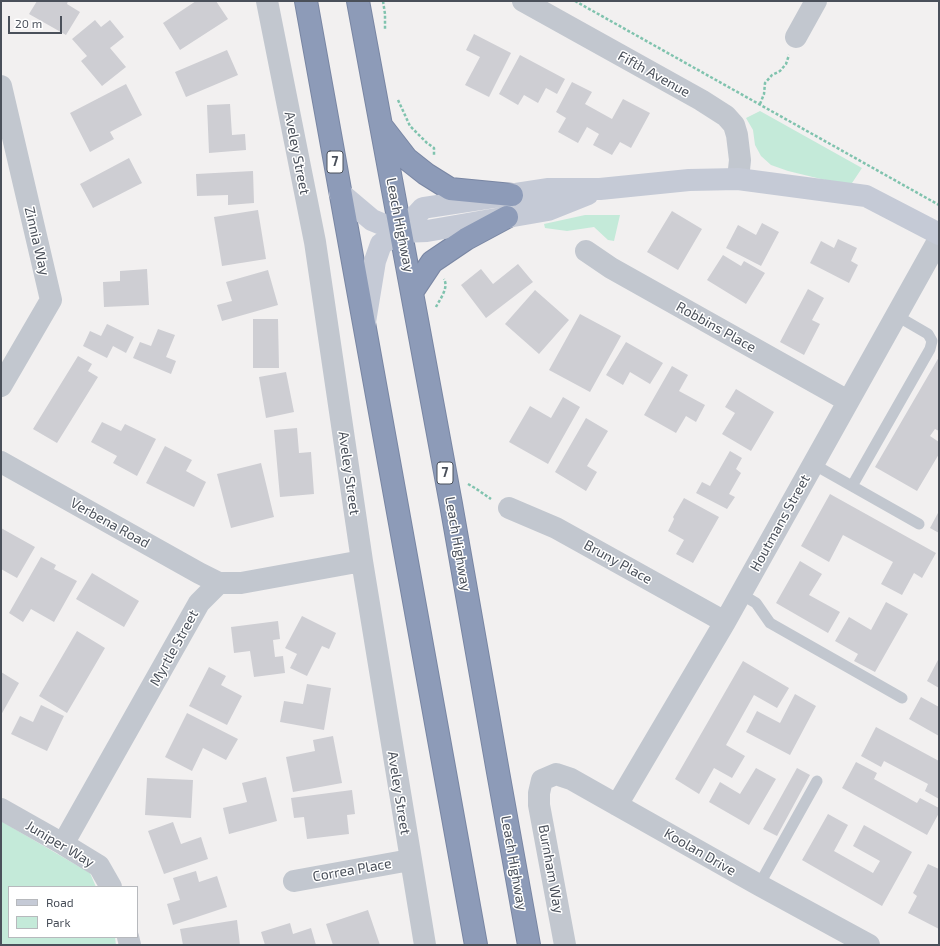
<!DOCTYPE html>
<html>
<head>
<meta charset="utf-8">
<style>
	body { margin:0 }
	#map { position:relative; width:940px; height:946px; overflow:hidden; background:#f2f0f0; font-family:"Exo 2",sans-serif }
	canvas { display:block }
	.frame { position:absolute; inset:0; border:2px solid #4a505a; pointer-events:none }
	.legend { position:absolute; left:8px; top:886px; width:130px; height:52px; box-sizing:border-box; background:#fff; border:1px solid #b7b9bd; margin:0; padding:5px 7px; list-style:none; font-size:12px; color:#4a505a }
	.legend li { display:flex; align-items:center; gap:8px; height:20px }
	.legend b { width:20px; border:1px solid #b7b9bd }
	.scale { position:absolute; left:8px; top:16px; width:54px; height:18px; box-sizing:border-box; border:2px solid #4a505a; border-top:0; padding-left:5px; font-size:12px; line-height:14px; white-space:nowrap; color:#4a505a; -webkit-text-stroke:3px #fff; paint-order:stroke }
</style>
</head>
<body>
<div id="map">
<canvas width="940" height="946"></canvas>
<div class="frame"></div>
<ul class="legend">
<li><b style="height:5px;background:#c5cad6"></b>Road</li>
<li><b style="height:11px;background:#c4ead9"></b>Park</li>
</ul>
<div class="scale">20 m</div>
</div>
<script>
const c = document.querySelector('canvas').getContext('2d');
c.lineJoin = 'round';
function fillPath(path, color) { c.fillStyle = color; c.fill(path, 'evenodd'); }
function strokePath(path, color, width, dash) { c.strokeStyle = color; c.lineWidth = width; c.lineCap = dash ? 'butt' : 'round'; c.setLineDash(dash || []); c.stroke(path); }
function label(font, color, halo, rows, align = 'center') {
  c.font = font + ' "Exo 2",sans-serif'; c.lineWidth = 3; c.setLineDash([]); c.textBaseline = 'middle'; c.strokeStyle = halo; c.fillStyle = color; for (const [text, x, y, turn = 0] of rows) {
    c.save(); c.translate(x, y); c.rotate((+turn || 0) * Math.PI / 180); c.textAlign = isNaN(turn) ? turn : align; if (halo) c.strokeText(text, 0, 0); c.fillText(text, 0, 0); c.restore();
  }
}
const green = new Path2D(`
	M760,111l102,57 -12,18 -62,-15 -17,-6 -10,-9 -6,-11 -2,-15 -7,-12z
	M585,215h35l-6,26 -6,-1 -14,-13 -27,4 -22,-3 -1,-4z
	M1,821l89,52 6,14h-87v50h106l1,8h-115z`);
const building = new Path2D(`
	M37,1h31l-1,3 13,8 -14,23 -37,-21z
	M196,1h20l12,18 -48,31 -17,-27z
	M95,20l6,7 9,-7 14,17 -14,11 16,19 -24,19 -21,-25 6,-5 -15,-17z
	M474,34l37,19 -22,44 -24,-12 15,-28 -14,-7z
	M227,50l11,25 -52,22 -11,-25z
	M520,55l45,24 -8,15 -11,-6 -8,15 -14,-8 -6,10 -19,-11z
	M572,82l20,10 -7,12 27,15 11,-20 27,14 -19,35 -11,-6 -8,13 -19,-10 6,-11 -12,-7 -9,16 -20,-11 8,-14 -10,-6z
	M126,84l16,31 -32,17 4,7 -24,13 -20,-39z
	M230,104l2,31 13,-1 1,16 -37,3 -2,-48z
	M129,158l13,25 -49,25 -13,-24z
	M253,171l1,32 -26,2v-10l-31,1 -1,-22z
	M258,210l8,49 -44,7 -8,-49z
	M672,211l30,18 -24,41 -31,-18z
	M762,223l17,9 -18,34 -35,-18 12,-23 18,10z
	M838,239l19,9 -6,13 7,4 -9,18 -39,-20 11,-22 13,7z
	M723,255l18,11 3,-5 21,12 -19,31 -39,-24z
	M518,264l15,18 -47,36 -25,-33 20,-16 12,15z
	M147,269l2,36 -45,2 -1,-25 17,-1v-10z
	M268,270l10,35 -56,16 -5,-16 15,-4 -6,-19z
	M808,289l16,9 -12,22 8,4 -16,31 -24,-13z
	M535,290l34,30 -30,34 -34,-30z
	M580,314l41,22 -31,56 -41,-22z
	M253,319h25l1,49h-26z
	M107,324l27,13 -8,16 -13,-7 -6,12 -24,-12 7,-15 11,5z
	M158,329l17,6 -9,22 10,4 -5,13 -38,-16 7,-16 11,4z
	M626,342l37,21 -13,21 -20,-12 -7,13 -17,-10z
	M78,356l14,8 -4,7 10,6 -41,66 -24,-14z
	M939,357v74l-4,-2 -5,7 9,6v12l-22,37 -42,-24z
	M672,366l16,9 -9,16 26,14 -9,17 -10,-6 -10,17 -32,-18z
	M286,372l8,40 -28,6 -7,-41z
	M736,389l38,23 -23,39 -29,-17 13,-21 -10,-6z
	M563,397l17,10 -32,57 -39,-22 21,-36 21,12z
	M586,418l22,13 -21,35 10,6 -11,19 -31,-19z
	M102,422l19,9 4,-7 31,15 -19,37 -24,-13 4,-7 -26,-14z
	M297,428l2,25 12,-1 3,42 -34,3 -6,-67z
	M165,446l27,14 -6,11 20,11 -12,25 -48,-24z
	M730,451l12,7 -6,11 5,4 -12,21 6,3 -8,12 -31,-16 6,-11 8,4z
	M261,463l13,54 -43,11 -14,-54z
	M830,494l106,59 -14,25 -8,-5 -12,22 -21,-11 12,-22 -50,-27 -14,27 -28,-16z
	M684,498l35,19 -26,46 -17,-9 8,-14 -16,-9 6,-12 -1,-2z
	M939,511v22l-9,-5z
	M1,528l34,19 -18,31 -16,-9z
	M41,557l15,8 -2,4 23,12 -23,41 -23,-13 -8,13 -14,-9z
	M800,561l22,13 -13,21 31,17 -12,21 -52,-30z
	M92,573l47,28 -15,26 -48,-28z
	M886,602l22,12 -33,58 -21,-11 4,-7 -23,-13 14,-24 22,13z
	M302,616l34,17 -7,16 -7,-3 -15,30 -17,-8 7,-14 -12,-6z
	M278,621l2,18 -7,1 2,17 8,-1 2,17 -31,4 -4,-26 -16,2 -3,-26z
	M77,631l28,17 -38,65 -28,-17z
	M939,658v30l-12,-7z
	M743,661l46,27 -12,20 -23,-13 -28,50 19,11 -13,22 -18,-10 -15,26 -24,-15z
	M209,667l17,9 -5,9 21,11 -15,29 -38,-19z
	M1,672l18,11 -18,32z
	M307,684l24,4 -7,42 -44,-8 4,-21 19,3z
	M795,694l21,12 -26,49 -44,-23 11,-21 23,12z
	M921,697l18,10v29l-30,-17z
	M41,705l23,11 -17,35 -36,-17 9,-18 13,6z
	M187,713l51,26 -12,21 -23,-12 -11,23 -27,-14z
	M876,727l63,34v38l-14,-8 3,-7 -44,-23 -3,6 -20,-11z
	M333,736l9,47 -49,9 -7,-35 29,-6 -2,-11z
	M856,762l21,11 -3,6 43,24 3,-5 19,10v5l-12,22 -85,-47z
	M756,768l20,11 -27,46 -40,-23 11,-20 20,12z
	M797,768l13,7 -33,61 -14,-7z
	M266,777l11,44 -48,13 -6,-26 24,-6 -5,-19z
	M147,778l46,2 -2,38 -46,-3z
	M352,790l3,24 -8,1 2,19 -42,5 -3,-22 -10,1 -3,-20z
	M828,814l20,11 -14,26 39,22 7,-12 -27,-15 11,-21 48,27 -30,54 -80,-46z
	M173,822l8,22 20,-7 7,22 -44,15 -16,-43z
	M928,864l11,5v60l-31,-16 9,-17 -4,-3z
	M196,871l3,11 18,-6 10,31 -54,18 -6,-21 13,-4 -7,-22z
	M368,910l12,35h-47l-7,-21z
	M237,920l3,25h-57l-3,-16z
	M290,923l3,11 18,-6 5,17h-51l-4,-13z`);
const path = new Path2D(`
	M383,1l2,13v16
	M575,1l364,204
	M398,100l12,26 17,17 7,5v8
	M760,104l4,-10 1,-11 7,-8 8,-4 6,-7 3,-9
	M436,307c4,-8 13,-19 8,-28
	M468,484l7,4 16,11`);
const lane = new Path2D(`
	M813,464l106,60
	M852,486l78,-137 2,-8 -4,-7 -31,-18
	M741,594l15,9 14,20 132,75
	M759,885l58,-104`);
const street = new Path2D(`
	M267,1l48,241 47,319 63,384
	M523,1l178,99 25,16 8,9 3,10 3,25 -2,19
	M796,37l20,-36
	M1,86l50,214 -50,86
	M586,251l25,17 237,133
	M1,462l198,111 20,10
	M509,508l47,20 169,94
	M617,805l108,-183 214,-383
	M1,809l62,35 36,22 12,21
	M63,844l136,-241 20,-20h22l121,-22
	M294,881l116,-21
	M128,937l2,8
	M565,945l-26,-140v-12l3,-13 14,-6 15,5 46,26 142,80 110,60`);
const secondary = new Path2D(`
	M340,193l32,27 29,12 26,-1 121,-21 40,-16
	M365,322l10,-61 6,-17 20,-12 22,-24 124,-19h53l89,-9 49,-1 128,17 73,38`);
const highway = new Path2D(`
	M306,1l170,944
	M358,1l93,503 47,268 31,173
	M383,128l24,31 19,15 24,15 62,6
	M412,292l20,-30 34,-23 41,-22`);
const shields = [
	[335,162,16],
	[445,473,16]
];
const shieldNames = [
	["7",335,162],
	["7",445,473]
];
const streetNames = [
	["Fifth Avenue",654,74,29],
	["Aveley Street",297,153,79],
	["Leach Highway",400,225,79],
	["Zinnia Way",37,241,77],
	["Robbins Place",716,327,29],
	["Aveley Street",349,473,82],
	["Verbena Road",110,523,29],
	["Houtmans Street",780,523,-61],
	["Leach Highway",458,544,80],
	["Bruny Place",618,562,29],
	["Myrtle Street",174,648,-61],
	["Aveley Street",399,793,81],
	["Juniper Way",60,844,31],
	["Koolan Drive",700,852,30],
	["Leach Highway",514,863,80],
	["Burnham Way",551,869,80],
	["Correa Place",352,870,-10]
];
fillPath(green, '#c4ead9');
fillPath(building, '#ceced3');
strokePath(highway, '#7986a3', 24);
strokePath(path, '#80c3ae', 2.5, [3, 2]);
strokePath(lane, '#c2c7cf', 11);
strokePath(street, '#c2c7cf', 22);
strokePath(secondary, '#c5cad6', 22);
strokePath(highway, '#8d9bb8', 22);
for (const [x, y, w] of shields) { const box = new Path2D(); box.roundRect(x - w / 2, y - 11, w, 22, 3); c.fillStyle = '#fff'; c.fill(box); strokePath(box, '#4a505a', 1); }
label('bold 13px', '#4a505a', null, shieldNames);
label('14px', '#4a505a', '#fff', streetNames);
</script>
</body>
</html>
